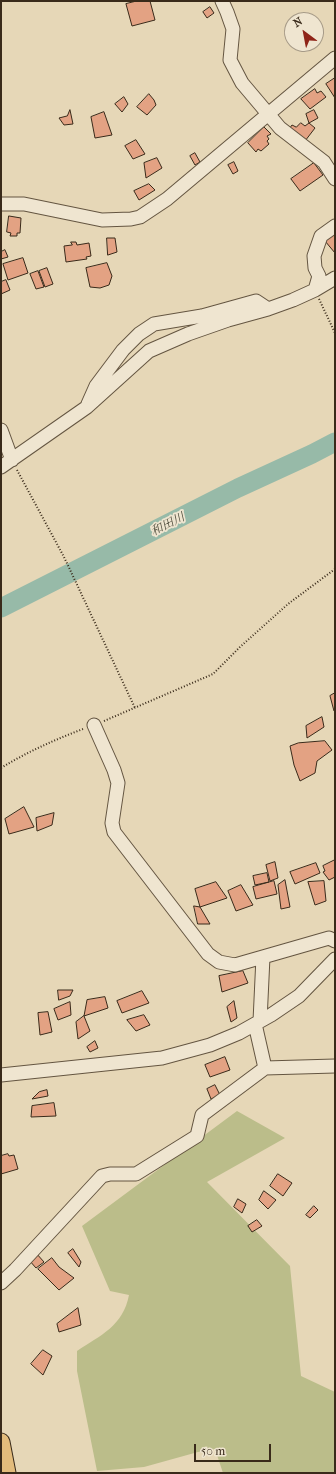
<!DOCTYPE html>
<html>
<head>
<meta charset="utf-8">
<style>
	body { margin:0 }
	#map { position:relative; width:336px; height:1474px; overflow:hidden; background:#e6d7b7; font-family:"IM FELL French Canon",serif }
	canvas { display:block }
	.frame { position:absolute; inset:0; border:2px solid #392a1a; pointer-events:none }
	.north { position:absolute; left:284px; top:12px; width:40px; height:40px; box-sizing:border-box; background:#efe5d0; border:1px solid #a69a87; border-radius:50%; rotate:328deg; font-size:11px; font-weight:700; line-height:16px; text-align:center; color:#392a1a }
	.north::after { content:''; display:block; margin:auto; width:14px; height:18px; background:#8f2418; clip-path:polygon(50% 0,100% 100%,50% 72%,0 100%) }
	.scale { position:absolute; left:194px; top:1444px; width:77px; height:18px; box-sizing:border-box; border:2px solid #392a1a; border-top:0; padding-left:5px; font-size:12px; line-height:14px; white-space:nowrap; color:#392a1a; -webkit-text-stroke:3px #efe5d0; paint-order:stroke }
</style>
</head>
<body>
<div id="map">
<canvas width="336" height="1474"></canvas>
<div class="frame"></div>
<div class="north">N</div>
<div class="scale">50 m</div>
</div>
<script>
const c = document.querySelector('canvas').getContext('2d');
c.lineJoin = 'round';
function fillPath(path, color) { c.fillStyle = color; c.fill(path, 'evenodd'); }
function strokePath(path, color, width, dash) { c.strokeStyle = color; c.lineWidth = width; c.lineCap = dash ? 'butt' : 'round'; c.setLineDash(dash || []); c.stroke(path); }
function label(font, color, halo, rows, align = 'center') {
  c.font = font + ' "IM FELL French Canon","Noto Serif JP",serif'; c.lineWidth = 3.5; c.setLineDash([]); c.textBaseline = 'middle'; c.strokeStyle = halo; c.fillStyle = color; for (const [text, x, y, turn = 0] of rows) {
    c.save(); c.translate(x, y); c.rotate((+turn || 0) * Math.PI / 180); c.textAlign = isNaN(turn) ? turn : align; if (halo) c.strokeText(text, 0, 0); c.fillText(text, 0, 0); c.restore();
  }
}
const green = new Path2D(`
	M237,1111l48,27 -78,44 83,84 11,110 34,16v81h-112l-8,-24 -17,3 -54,15 -47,4 -20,-100v-20c24,-16 46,-25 52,-56l-19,-4 -28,-65z`);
const river = new Path2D(`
	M1,608l237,-120 74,-34 23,-12`);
const building = new Path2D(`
	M137,1h13l5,19 -23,6 -6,-22z
	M210,7l4,6 -7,5 -4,-6z
	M335,78v20l-9,-14z
	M315,89l2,4 4,-2 5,6 -16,12 -9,-10z
	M149,94l5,6 2,5 -9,10 -10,-8z
	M124,97l4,7 -6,8 -7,-8z
	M70,110l3,14 -9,1 -5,-7 8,-2z
	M314,110l4,8 -9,5 -3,-9z
	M104,112l8,23 -17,3 -4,-21z
	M301,123l4,3 4,-3 6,5 -10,13 -16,-12 3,-4 4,2z
	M264,127l7,7 -4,2 2,3 -2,2 2,3 -8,7 -3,-2 -2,3 -8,-9z
	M136,140l9,14 -12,5 -8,-13z
	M195,153l5,9 -5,3 -5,-9z
	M157,158l5,10 -16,10 -2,-15z
	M234,162l4,9 -5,3 -5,-9z
	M314,163l9,12 -23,16 -9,-12z
	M149,184l6,6 -16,10 -5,-9z
	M9,216l12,2 -1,15h-3v3h-7l1,-3 -4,-1z
	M335,234v19l-10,-12z
	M107,238h8l2,14 -9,3z
	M71,242h5l1,3 12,-2 2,13 -5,1 1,2 -21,3 -2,-16 8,-1z
	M5,250l3,7 -7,2v-7z
	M23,258l5,15 -20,7 -5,-16z
	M107,263l5,13 -3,9 -9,3 -10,-1 -4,-19z
	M47,268l6,16 -8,3 -6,-16z
	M38,271l6,16 -8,2 -6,-15z
	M6,280l4,10 -9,4v-12z
	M335,693v17l-1,1 -4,-15z
	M322,717l2,10 -17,11 -1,-12z
	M325,741l7,9 -15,11 -2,12 -15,8 -6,-16 -4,-19 8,-3z
	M24,807l10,20 -25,7 -4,-15z
	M54,813l-2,12 -15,6 -1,-13z
	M335,860v17l-6,3 -6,-8 2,-1 -2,-5z
	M275,862l3,16 -8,3 -4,-16z
	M316,863l4,10 -25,11 -5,-12z
	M267,873l2,9 -14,3 -2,-9z
	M285,880l5,27 -9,2 -3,-24z
	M274,881l3,13 -21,5 -3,-12z
	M324,881l2,20 -11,4 -7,-23z
	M216,882l11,16 -27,9 -5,-18z
	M241,885l12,20 -17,6 -8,-20z
	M194,906l6,1 10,17h-12z
	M243,971l5,12 -26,9 -3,-16z
	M58,990h15l-3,6 -11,4z
	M142,991l7,12 -27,10 -5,-12z
	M105,997l3,11 -24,8 3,-16z
	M234,1001l3,17 -6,4 -4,-15z
	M70,1002l1,13 -13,5 -4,-11z
	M48,1012l4,20 -12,3 -2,-22z
	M144,1015l6,10 -14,6 -9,-11z
	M84,1016l6,15 -12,8 -2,-17z
	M95,1041l3,7 -8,4 -3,-5z
	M225,1057l5,13 -20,7 -5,-12z
	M215,1085l5,10 -9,4 -4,-10z
	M47,1090l1,6 -16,3 7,-7z
	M54,1103l2,13 -25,1 1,-11z
	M8,1154l1,2 5,-1 4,14 -17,5v-18z
	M278,1174l14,9 -9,13 -13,-10z
	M264,1191l12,9 -8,9 -9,-9z
	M238,1199l8,5 -4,9 -8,-6z
	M314,1206l4,4 -8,8 -4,-3z
	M257,1220l5,6 -10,6 -4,-6z
	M73,1249l8,13 -2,5 -11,-14z
	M36,1253l8,9 -8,6 -7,-8z
	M52,1258l7,9 15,11 -15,12 -21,-21z
	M78,1308l3,17 -22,7 -2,-8z
	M43,1350l9,6 -9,19 -12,-11z`);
const path = new Path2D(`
	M319,299l16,34
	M17,470l47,87 71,151
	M104,721l109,-47 27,-27 48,-43 47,-35
	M1,768c26,-16 53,-28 82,-39`);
const minor = new Path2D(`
	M222,1l5,11 6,17 -3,31 12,23 38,45 44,34 11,17
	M1,204h23l78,16 29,-1 9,-2 27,-18 168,-141
	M315,290l4,-14 -4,-8 -1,-12 7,-20 14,-10
	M88,404l8,-18 27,-36 16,-16 15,-10 48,-8 54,-15 12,8
	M1,430l11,30
	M1,467l86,-60 62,-56 39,-17 40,-14 40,-11 25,-9 22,-10 20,-12
	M94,725l20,45 4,13 -6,40 2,9 94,122 11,8 16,3 94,-27 6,3
	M260,1021l3,-64
	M255,1024l10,44
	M1,1075l161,-17 48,-13 29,-12 32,-18 28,-19 36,-37
	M1,1283l14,-13 87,-94 8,-2h26l61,-38 5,-21 63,-47 70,-2`);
const major = new Path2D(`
	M1,1442l6,31`);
const waterNames = [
	["和田川",168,525,-27]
];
fillPath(green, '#bbbd8a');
strokePath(river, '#97baa8', 19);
fillPath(building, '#e3a283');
strokePath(building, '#392a1a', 1);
strokePath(minor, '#645541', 15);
strokePath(major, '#392a1a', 19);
strokePath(path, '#392a1a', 2, [1, 2]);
strokePath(minor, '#efe5d0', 13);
strokePath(major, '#e3bc7c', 17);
label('italic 12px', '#504e3e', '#efe5d0', waterNames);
</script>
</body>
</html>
